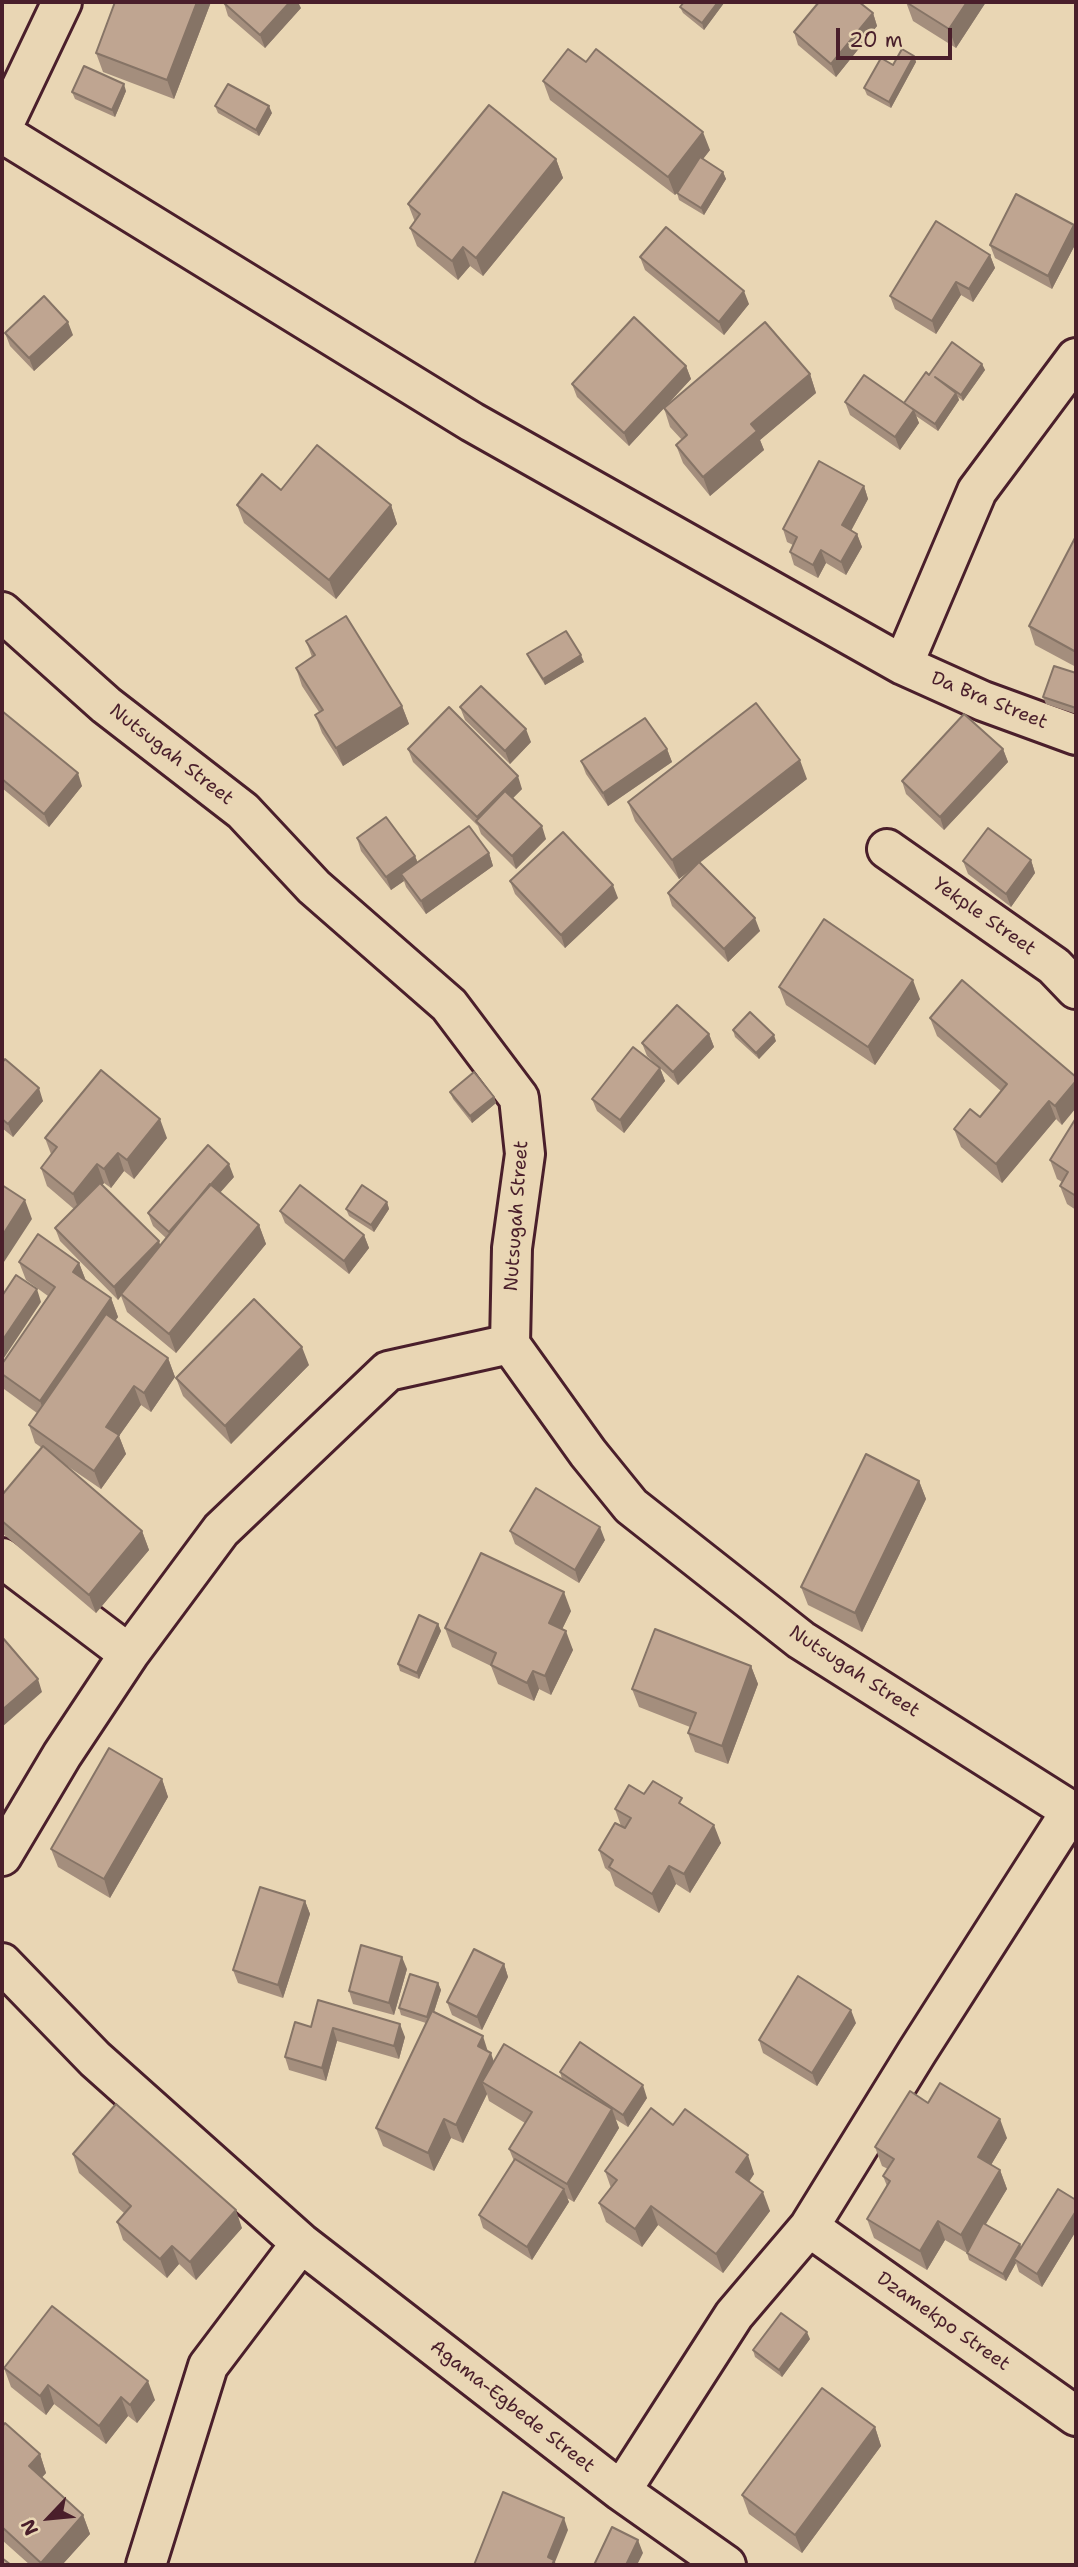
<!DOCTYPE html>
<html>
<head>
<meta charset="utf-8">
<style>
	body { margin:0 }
	#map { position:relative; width:1078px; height:2567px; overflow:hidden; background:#e9d6b4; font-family:"Shantell Sans",sans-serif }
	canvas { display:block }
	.frame { position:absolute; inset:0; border:4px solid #4a1f2b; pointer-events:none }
	.north { position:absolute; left:14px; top:2483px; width:70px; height:70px; -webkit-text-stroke:5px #e9d6b4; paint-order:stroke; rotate:244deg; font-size:19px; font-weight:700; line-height:28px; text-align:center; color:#4a1f2b }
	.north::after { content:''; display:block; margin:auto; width:24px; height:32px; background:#4a1f2b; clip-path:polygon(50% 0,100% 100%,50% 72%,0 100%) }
	.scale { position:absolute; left:836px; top:28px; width:116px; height:32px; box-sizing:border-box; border:4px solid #4a1f2b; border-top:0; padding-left:9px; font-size:21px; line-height:24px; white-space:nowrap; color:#4a1f2b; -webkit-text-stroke:5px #e9d6b4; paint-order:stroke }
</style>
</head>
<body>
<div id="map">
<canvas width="1078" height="2567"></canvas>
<div class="frame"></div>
<div class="north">N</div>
<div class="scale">20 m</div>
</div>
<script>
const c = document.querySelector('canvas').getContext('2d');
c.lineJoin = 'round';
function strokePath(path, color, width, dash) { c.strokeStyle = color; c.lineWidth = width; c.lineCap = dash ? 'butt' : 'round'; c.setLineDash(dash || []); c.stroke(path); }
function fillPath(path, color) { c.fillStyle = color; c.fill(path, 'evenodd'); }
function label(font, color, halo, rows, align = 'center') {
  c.font = font + ' "Shantell Sans",sans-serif'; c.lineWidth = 5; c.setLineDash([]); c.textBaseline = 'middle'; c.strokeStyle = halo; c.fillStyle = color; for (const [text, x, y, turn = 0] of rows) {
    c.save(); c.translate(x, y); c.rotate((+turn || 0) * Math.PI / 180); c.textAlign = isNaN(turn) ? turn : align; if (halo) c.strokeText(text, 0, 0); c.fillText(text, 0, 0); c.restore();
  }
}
const street = new Path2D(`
	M2,128l60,-126
	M2,133l470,289 431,243 80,36 93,34
	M2,612l104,93 137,106 71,76 135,118 70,93 6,56 -13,94 -2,96 78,109 43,53 170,134 275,174
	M903,665l74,-174 99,-133
	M887,849l167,117 22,23
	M2,1558l127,96
	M2,1856l60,-101 67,-101 92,-124 167,-159 122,-27
	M2,1963l93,96 206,184 320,248 105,74
	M809,2227l267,189
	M621,2491l113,-176 75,-88 108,-175 154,-241
	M146,2565l62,-199 93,-123`);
const wall = new Path2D(`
	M115,2h96l-37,97 -71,-27 -7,-19z
	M684,2h40v1l-20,27 -21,-17 -3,-6z
	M906,2h80l-30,46 -43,-27z
	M224,3l77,5 -36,40 -37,-32z
	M873,13l4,13 -41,51 -38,-32 -4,-13z
	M914,56l2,6 -25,46 -24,-13 -3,-7z
	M543,81l167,69 -7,9 20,13 3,7 -22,36 -25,-15 -2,-7 -2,2 -125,-95z
	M126,91l-11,26 -40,-18 -3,-7z
	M215,106l57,7 -13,23 -41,-23z
	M556,159l7,19 -80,98 -13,-10 -12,14 -41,-34 -7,-18 5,-6 -7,-18z
	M1074,225l2,6v12l-24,46 -57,-31 -5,-13z
	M990,255l5,13 -22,34 -12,-7 -25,39 -41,-25 -5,-13z
	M640,257l109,47 -25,31 -79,-65z
	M5,333l68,2 -39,36 -24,-25z
	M982,364l3,6 -22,31 -5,-4 1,3 -21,31 -22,-15 3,7 -19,27 -50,-35 -5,-13 59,1 25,-28z
	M686,366l5,13 -25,27 144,-32 6,19 -56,47 4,10 -54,46 -27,-33 -7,-18 6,-5 -12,-13 -6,-19 -35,38 -52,-49 -5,-13z
	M864,486l4,13 -17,32 6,3 5,13 -16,28 -20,-12 -8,15 -24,-13 -4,-13 3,-7 -6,-3 -4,-13z
	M281,490l110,15 6,19 -61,75 -92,-76 -7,-18z
	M1076,536v131l-41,-22 -6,-19z
	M306,641l96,65 7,18 -66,42 -21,-33 -7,-18 4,-3 -17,-26 -6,-18 16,-11z
	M527,654l57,8 -39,23 -15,-24z
	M1076,673v41l-30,-10 -3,-7z
	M460,707l71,35 -21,22 -45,-44z
	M2,711l80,75 -33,41 -47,-39z
	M408,749l114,40 -9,9 33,41 -30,30 -35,-35 -3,-8 -65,-64z
	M667,749l5,13 -64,44 -22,-32 -5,-13z
	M1003,749l5,13 -64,68 -38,-36 -4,-13z
	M807,779l-107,83 60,69 -32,31 -56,-56 -4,-13 28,-27 -17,13 -44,-58 -7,-19z
	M357,838l58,18 3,7 71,-10 4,13 -67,48 -20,-27 -2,-6 -13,9 -30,-39z
	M1031,860l4,13 -24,34 -43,-33 -5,-13z
	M510,881l108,17 -53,50 -50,-54z
	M779,987l141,12 -45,66 -89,-60z
	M930,1018l146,59 -14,48 -6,-6 -54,64 -41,-36 -7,-18 26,-12 21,-26 -64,-55z
	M733,1030l43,11 -17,18 -24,-22z
	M709,1034l5,13 -36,38 -18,-17 5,13 -41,52 -27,-22 -5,-12 68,-31 -13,-12 -5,-13z
	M2,1063l41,38 -30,36 -11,-9z
	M450,1092l44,5 2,6 -24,20 -19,-24z
	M1076,1118v92l-9,-6 -7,-18 2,-4 -5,-3 -7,-19z
	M45,1138h122l-33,41 -10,-8 -13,17 -7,-5 -2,2 58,60 6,-7 -13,-12 -5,-13 86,-36 -14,15 39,33 7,19 -90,109 -49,-41 -6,-16 -3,4 -58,-59 -5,-13 19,-19 -27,-23 -6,-18 10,-14z
	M387,1202l2,7 -15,23 -25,-16 -3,-7z
	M280,1211l84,24 5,13 -20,26 -64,-51z
	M19,1262l60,1 7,18 25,17 7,19 -3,4 53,37 7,19 -24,35 -10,-7 -22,31 7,18 -25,35 -44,-30 85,72 7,19 -53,63 -94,-80v-38l40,-47 -7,-5 -6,-18 8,-12 -33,-24 -2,-6v-19l46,-68 -22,-16z
	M309,1365l-78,79 -48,-48 -7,-18z
	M919,1481l7,18 -64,133 -54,-27 -7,-18z
	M510,1531l95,9 -26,43 -64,-39z
	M571,1611l-9,18 11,21 -22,45 -12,-6 -5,12 -36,-17 -7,-18 -39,-19 -7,-19z
	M438,1624l3,7 -22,48 -19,-8 -2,-7z
	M751,1666l7,18 -30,80 -33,-12 -7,-19 2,-6 -51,-20 -7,-18z
	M162,1779l6,18 -58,101 -52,-31 -7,-18z
	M644,1794l41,13 36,36 -31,50 -14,-9 -17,29 -44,-27 -5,-14 -5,-4 -6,-18 22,-24 -6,-17z
	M305,1901l5,13 -27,84 -45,-15 -5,-13z
	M504,1964l4,13 -26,53 -30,-15 -5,-13z
	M407,1969l-13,46 -41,-11 -4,-13z
	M438,1983l3,7 -7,22 54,39 6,11 68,17 -2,-7 87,26 -19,29 -13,-8 4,9 -45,74 -7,-4 2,4 -37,58 -49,-32 -4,-13 35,-54 -5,-12 16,-26 -36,-22 -2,-7 -24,49 -12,-5 -17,33 -51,-25 -7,-18 50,-105 -25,-8 -2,-7z
	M318,2000l87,37 -6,22 -62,-18 -11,40 -37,-11 -4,-13 26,-30z
	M856,2023l-39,63 -54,-33 -4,-13z
	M928,2103l79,35 -16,27 9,5 7,19 -22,35 35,20 1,4 55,-48v31l-34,56 -23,-15 -3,-9 -10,18 -37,-21 -2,-7 -22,-13 -18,30 -53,-32 -7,-19 20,-33 -4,-10 5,-7 -6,-3 -7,-19z
	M673,2125l81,49 -5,8 21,29 -47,62 -65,-48 -16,22 -36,-25 -7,-19 12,-15 -6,-17z
	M73,2154l169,74 -46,52 -17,-16 -12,14 -44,-38 -6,-18 7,-9 -45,-40z
	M810,2339l-28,38 -27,-20 -2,-7z
	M4,2368l151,32 -18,23 -9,-7 -22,28 -52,-40 -8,11 -35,-28z
	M2,2427l38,27 6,19 -5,5 42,37 7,19 -28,31h-32l-28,-25z
	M875,2427l6,19 -79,107 -53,-39 -7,-19z`);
const shadedWall = new Path2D(`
	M197,2h14l-37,97 -7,-19z
	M290,2h8l3,6 -36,40 -5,-13z
	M718,2h6v1l-20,27 -2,-7z
	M967,2h19l-30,46 -7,-19z
	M873,13l4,13 -41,51 -5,-13z
	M914,56l2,6 -25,46 -2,-6z
	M124,84l2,7 -11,26 -3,-7z
	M269,106l3,7 -13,23 -3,-6z
	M703,132l7,18 -35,45 -7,-18z
	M556,159l7,19 -80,98 -7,-18z
	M723,172l3,7 -22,36 -3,-7z
	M1074,225l2,6v12l-24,46 -4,-13z
	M463,247l7,19 -12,14 -6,-19z
	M990,255l5,13 -22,34 -4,-13z
	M956,282l5,13 -25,39 -4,-13z
	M744,291l5,13 -25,31 -5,-13z
	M68,322l5,13 -39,36 -5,-13z
	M982,364l3,6 -22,31 -2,-6z
	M686,366l5,13 -62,67 -5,-13z
	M810,374l6,19 -56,47 4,10 -54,46 -7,-19 48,-53z
	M956,393l3,7 -21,31 -3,-7z
	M914,410l5,13 -19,27 -5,-13z
	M864,486l4,13 -21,39 -5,-13z
	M391,505l6,19 -61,75 -7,-19z
	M857,534l5,13 -16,28 -5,-13z
	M821,550l5,13 -8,15 -5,-13z
	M581,655l3,7 -39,23 -2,-6z
	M402,706l7,18 -66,42 -7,-18z
	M526,729l5,13 -21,22 -5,-13z
	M667,749l5,13 -64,44 -5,-13z
	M1003,749l5,13 -64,68 -4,-13z
	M800,760l7,19 -128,100 -7,-19z
	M78,773l4,13 -33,41 -5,-13z
	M518,776l4,13 -39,39 -3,-3 -3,-8z
	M542,826l4,13 -30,30 -4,-13z
	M489,853l4,13 -67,48 -5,-13z
	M415,856l5,13 -19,5 3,7 -13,9 -5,-13z
	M1031,860l4,13 -24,34 -5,-13z
	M613,885l5,13 -53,50 -4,-13z
	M755,918l5,13 -32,31 -4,-13z
	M913,980l7,19 -45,66 -7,-18z
	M709,1034l5,13 -36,38 -5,-13z
	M774,1035l2,6 -17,18 -3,-6z
	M660,1068l5,13 -41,52 -4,-13z
	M1076,1081v27l-14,17 -7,-19z
	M39,1088l4,13 -30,36 -5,-13z
	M494,1097l2,6 -24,20 -2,-7z
	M1049,1101l7,18 -54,64 -6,-19z
	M160,1119l7,19 -33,41 -7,-19z
	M118,1153l6,18 -13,17 -7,-19z
	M97,1164l7,19 -24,30 -7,-19z
	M229,1164l5,13 -60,68 -5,-13z
	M25,1200l7,19 -30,46v-29z
	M387,1202l2,7 -15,23 -3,-7z
	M259,1225l7,19 -90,109 -7,-19z
	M364,1235l5,13 -20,26 -5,-13z
	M159,1241l4,13 -42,40v2l-3,4 -4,-13z
	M79,1263l7,18 -13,-9z
	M37,1289l4,13 -39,59v-20z
	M111,1298l7,19 -71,102 -7,-18z
	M302,1347l7,18 -78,79 -6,-18z
	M168,1358l7,19 -24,35 -7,-19z
	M134,1386l7,19 -22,31 7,18 -25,35 -7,-18 12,-44z
	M919,1481l7,18 -64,133 -7,-19z
	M600,1527l5,13 -26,43 -4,-13z
	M142,1531l7,19 -53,63 -7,-18z
	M564,1592l7,19 -15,31 -7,-19z
	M438,1624l3,7 -22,48 -2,-6z
	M566,1631l7,19 -22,45 -6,-19z
	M751,1666l7,18 -30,80 -6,-18z
	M533,1671l6,18 -5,12 -7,-18z
	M38,1679l4,13 -40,35v-17z
	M162,1779l6,18 -58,101 -6,-19z
	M714,1825l7,18 -31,50 -6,-19z
	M669,1866l7,18 -17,29 -7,-19z
	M305,1901l5,13 -27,84 -5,-13z
	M402,1957l5,12 -13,46 -5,-12z
	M504,1964l4,13 -26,53 -5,-13z
	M438,1983l3,7 -11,34 -3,-7z
	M851,2010l5,13 -39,63 -5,-13z
	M400,2024l5,13 -6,22 -5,-13z
	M333,2028l4,13 -11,40 -4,-13z
	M483,2036l6,19 -11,-9z
	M491,2053l6,18 -15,11 5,12 -24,49 -7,-18z
	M643,2085l4,13 -19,29 -5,-12z
	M612,2109l7,19 -45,74 -7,-18z
	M444,2119l7,19 -17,33 -6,-18z
	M1000,2119l7,19 -22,37 -7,-18z
	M748,2155l6,19 -11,16 -7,-18z
	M1000,2170l7,19 -39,65 -7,-19z
	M564,2189l5,13 -37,58 -5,-13z
	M763,2192l7,19 -47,62 -7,-19z
	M651,2206l7,19 -16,22 -7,-18z
	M236,2210l6,18 -46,52 -6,-18z
	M1076,2211v20l-34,56 -5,-13z
	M938,2221l7,19 -18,30 -7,-19z
	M1020,2244l2,7 -8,8 2,4 -10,18 -3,-7z
	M172,2246l7,18 -12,14 -7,-19z
	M807,2332l3,7 -28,38 -3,-7z
	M148,2381l7,19 -18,23 -7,-18z
	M48,2385l6,19 -8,11 -6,-19z
	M121,2397l7,19 -22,28 -7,-18z
	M875,2427l6,19 -79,107 -7,-18z
	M40,2454l6,19 -11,12 -6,-19z
	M83,2515l7,19 -28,31h-20l-1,-2z
	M564,2518l4,12 -13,32 1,3h-5l-3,-8z
	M638,2540l5,13 -6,12h-11z`);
const building = new Path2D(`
	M115,2h82l-30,78 -71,-27z
	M225,2h65l-30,33 -36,-32z
	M684,2h34l-16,21 -22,-16z
	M819,2h40l14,11 -42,51 -37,-32z
	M906,2h61l-18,27z
	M568,49l18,13 10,-13 107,83 -35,45 -125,-96z
	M902,49l12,7 -25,46 -25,-14 17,-30 12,7z
	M84,66l40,18 -12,26 -40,-18z
	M228,84l41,22 -13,24 -41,-24z
	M489,105l67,54 -80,99 -13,-11 -11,14 -42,-33 10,-14 -12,-10z
	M700,157l23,15 -22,36 -24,-15z
	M1016,194l58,31 -26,51 -58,-31z
	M936,221l54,34 -21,34 -13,-7 -24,39 -42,-25z
	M666,227l78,64 -25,31 -79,-65z
	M44,296l24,26 -39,36 -24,-25z
	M634,317l52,49 -62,67 -52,-49z
	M765,322l45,52 -59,50 6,7 -54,46 -27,-32 11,-10 -23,-27z
	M952,342l30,22 -21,31 -26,-18 21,16 -21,31 -31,-21 22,-31 3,3z
	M864,375l50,35 -19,27 -50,-35z
	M317,445l74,60 -62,75 -92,-75 25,-31 19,16z
	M819,461l45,25 -22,39 15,9 -16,28 -20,-12 -8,15 -23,-13 7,-15 -14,-8z
	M1076,536v116l-47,-26z
	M346,616l56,90 -66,42 -21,-33 8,-5 -27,-42 19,-13 -9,-14z
	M566,631l15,24 -38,24 -16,-25z
	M1054,666l22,7v35l-33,-11z
	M481,686l45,43 -21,22 -45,-44z
	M756,703l44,57 -128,100 -44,-58z
	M449,707l69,69 -41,41 -69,-68z
	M2,711l76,62 -34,41 -42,-35z
	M964,714l39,35 -63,68 -38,-36z
	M645,718l22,31 -64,44 -22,-32z
	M505,791l37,35 -30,30 -36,-35z
	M386,817l29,39 -29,21 -29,-39z
	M469,826l20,27 -68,48 -20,-27z
	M988,828l43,32 -25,34 -43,-33z
	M563,832l50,53 -52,50 -51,-54z
	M699,862l56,56 -31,31 -56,-56z
	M824,919l89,61 -45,67 -89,-60z
	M962,980l114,97v4l-21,25 -6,-5 -53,63 -42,-35 16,-20 10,8 27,-33 -77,-66z
	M677,1005l32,29 -36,38 -31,-29z
	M750,1012l24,23 -18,18 -23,-23z
	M633,1047l27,21 -40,52 -28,-21z
	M5,1059l34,29 -31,36 -6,-5v-56z
	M101,1070l59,49 -33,41 -9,-7 -14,16 -7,-5 -24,30 -32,-26 16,-21 -12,-9z
	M474,1072l20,25 -24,19 -20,-24z
	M1076,1118v78l-16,-10 8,-14 -18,-12z
	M208,1145l21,19 -60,68 -21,-19z
	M100,1183l59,58 -45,46 -59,-59z
	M210,1184l49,41 -90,109 -48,-40z
	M2,1185l23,15 -23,36z
	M300,1185l64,50 -20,26 -64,-50z
	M362,1185l25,17 -16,23 -25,-16z
	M38,1234l41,29 -6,9 38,26 -71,103 -38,-27v-10l53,-77 -36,-25z
	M16,1275l21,14 -35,52v-45z
	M254,1299l48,48 -77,79 -49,-48z
	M106,1314l62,44 -24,35 -10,-7 -28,41 13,8 -25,36 -65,-46z
	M43,1446l99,85 -53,64 -87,-74v-26z
	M866,1454l53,27 -64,132 -54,-26z
	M536,1488l64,39 -25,43 -65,-39z
	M481,1553l83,39 -15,31 17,8 -21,45 -12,-5 -6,12 -36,-18 5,-12 -51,-25z
	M419,1615l19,9 -21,49 -19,-9z
	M655,1629l96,37 -29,80 -34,-13 8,-20 -64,-24z
	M2,1637l36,42 -36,31z
	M109,1748l53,31 -58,100 -53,-30z
	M653,1781l29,17 -3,5 35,22 -30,49 -15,-8 -17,28 -43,-27 4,-7 -14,-10 16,-27 10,5 6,-10 -16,-9 14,-24 15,9z
	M260,1887l45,14 -27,84 -45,-15z
	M361,1945l41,12 -13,46 -40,-12z
	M474,1949l30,15 -27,53 -30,-15z
	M410,1974l28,9 -11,34 -28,-9z
	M798,1976l53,34 -39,63 -53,-33z
	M318,2000l82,24 -6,22 -61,-18 -11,40 -37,-11 10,-35 16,5z
	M432,2011l51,25 -5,10 13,7 -35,72 -12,-6 -16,34 -52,-25z
	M580,2042l63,43 -20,30 -63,-43z
	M504,2044l108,65 -45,75 -58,-35 23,-37 -50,-30z
	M940,2083l60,36 -22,38 22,13 -39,65 -23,-14 -18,30 -53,-32 23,-38 -7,-5 11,-17 -19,-12 35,-56 18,12z
	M116,2104l120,106 -46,52 -18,-16 -12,13 -43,-37 14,-16 -58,-52z
	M651,2108l22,17 12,-16 63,46 -12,17 27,20 -47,62 -65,-48 -16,23 -36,-26 18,-23 -12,-9z
	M515,2159l49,30 -37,58 -48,-32z
	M1058,2189l18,11v11l-39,63 -23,-15z
	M983,2223l37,21 -17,30 -36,-21z
	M52,2306l96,75 -18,24 -9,-8 -22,29 -51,-41 -8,11 -36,-28z
	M781,2313l26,19 -28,38 -26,-20z
	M822,2388l53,39 -80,108 -53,-40z
	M5,2423l35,31 -11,12 54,49 -42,48 -39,-36v-100z
	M503,2492l61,26 -16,39 6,3 -2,5h-78z
	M612,2527l26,13 -12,25h-32z
	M2,2558l9,7h-9z`);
const streetNames = [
	["Da Bra Street",989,701,22],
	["Nutsugah Street",171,755,38],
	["Yekple Street",984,917,35],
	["Nutsugah Street",517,1216,-86],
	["Nutsugah Street",854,1672,33],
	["Dzamekpo Street",943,2322,35],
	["Agama-Egbede Street",512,2407,38]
];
strokePath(street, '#4a1f2b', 44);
strokePath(street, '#e9d6b4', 38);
fillPath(wall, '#a48e7d');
fillPath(shadedWall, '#867466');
fillPath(building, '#bfa591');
strokePath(building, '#867466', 2);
label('19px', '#4a1f2b', '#e9d6b4', streetNames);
</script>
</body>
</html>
